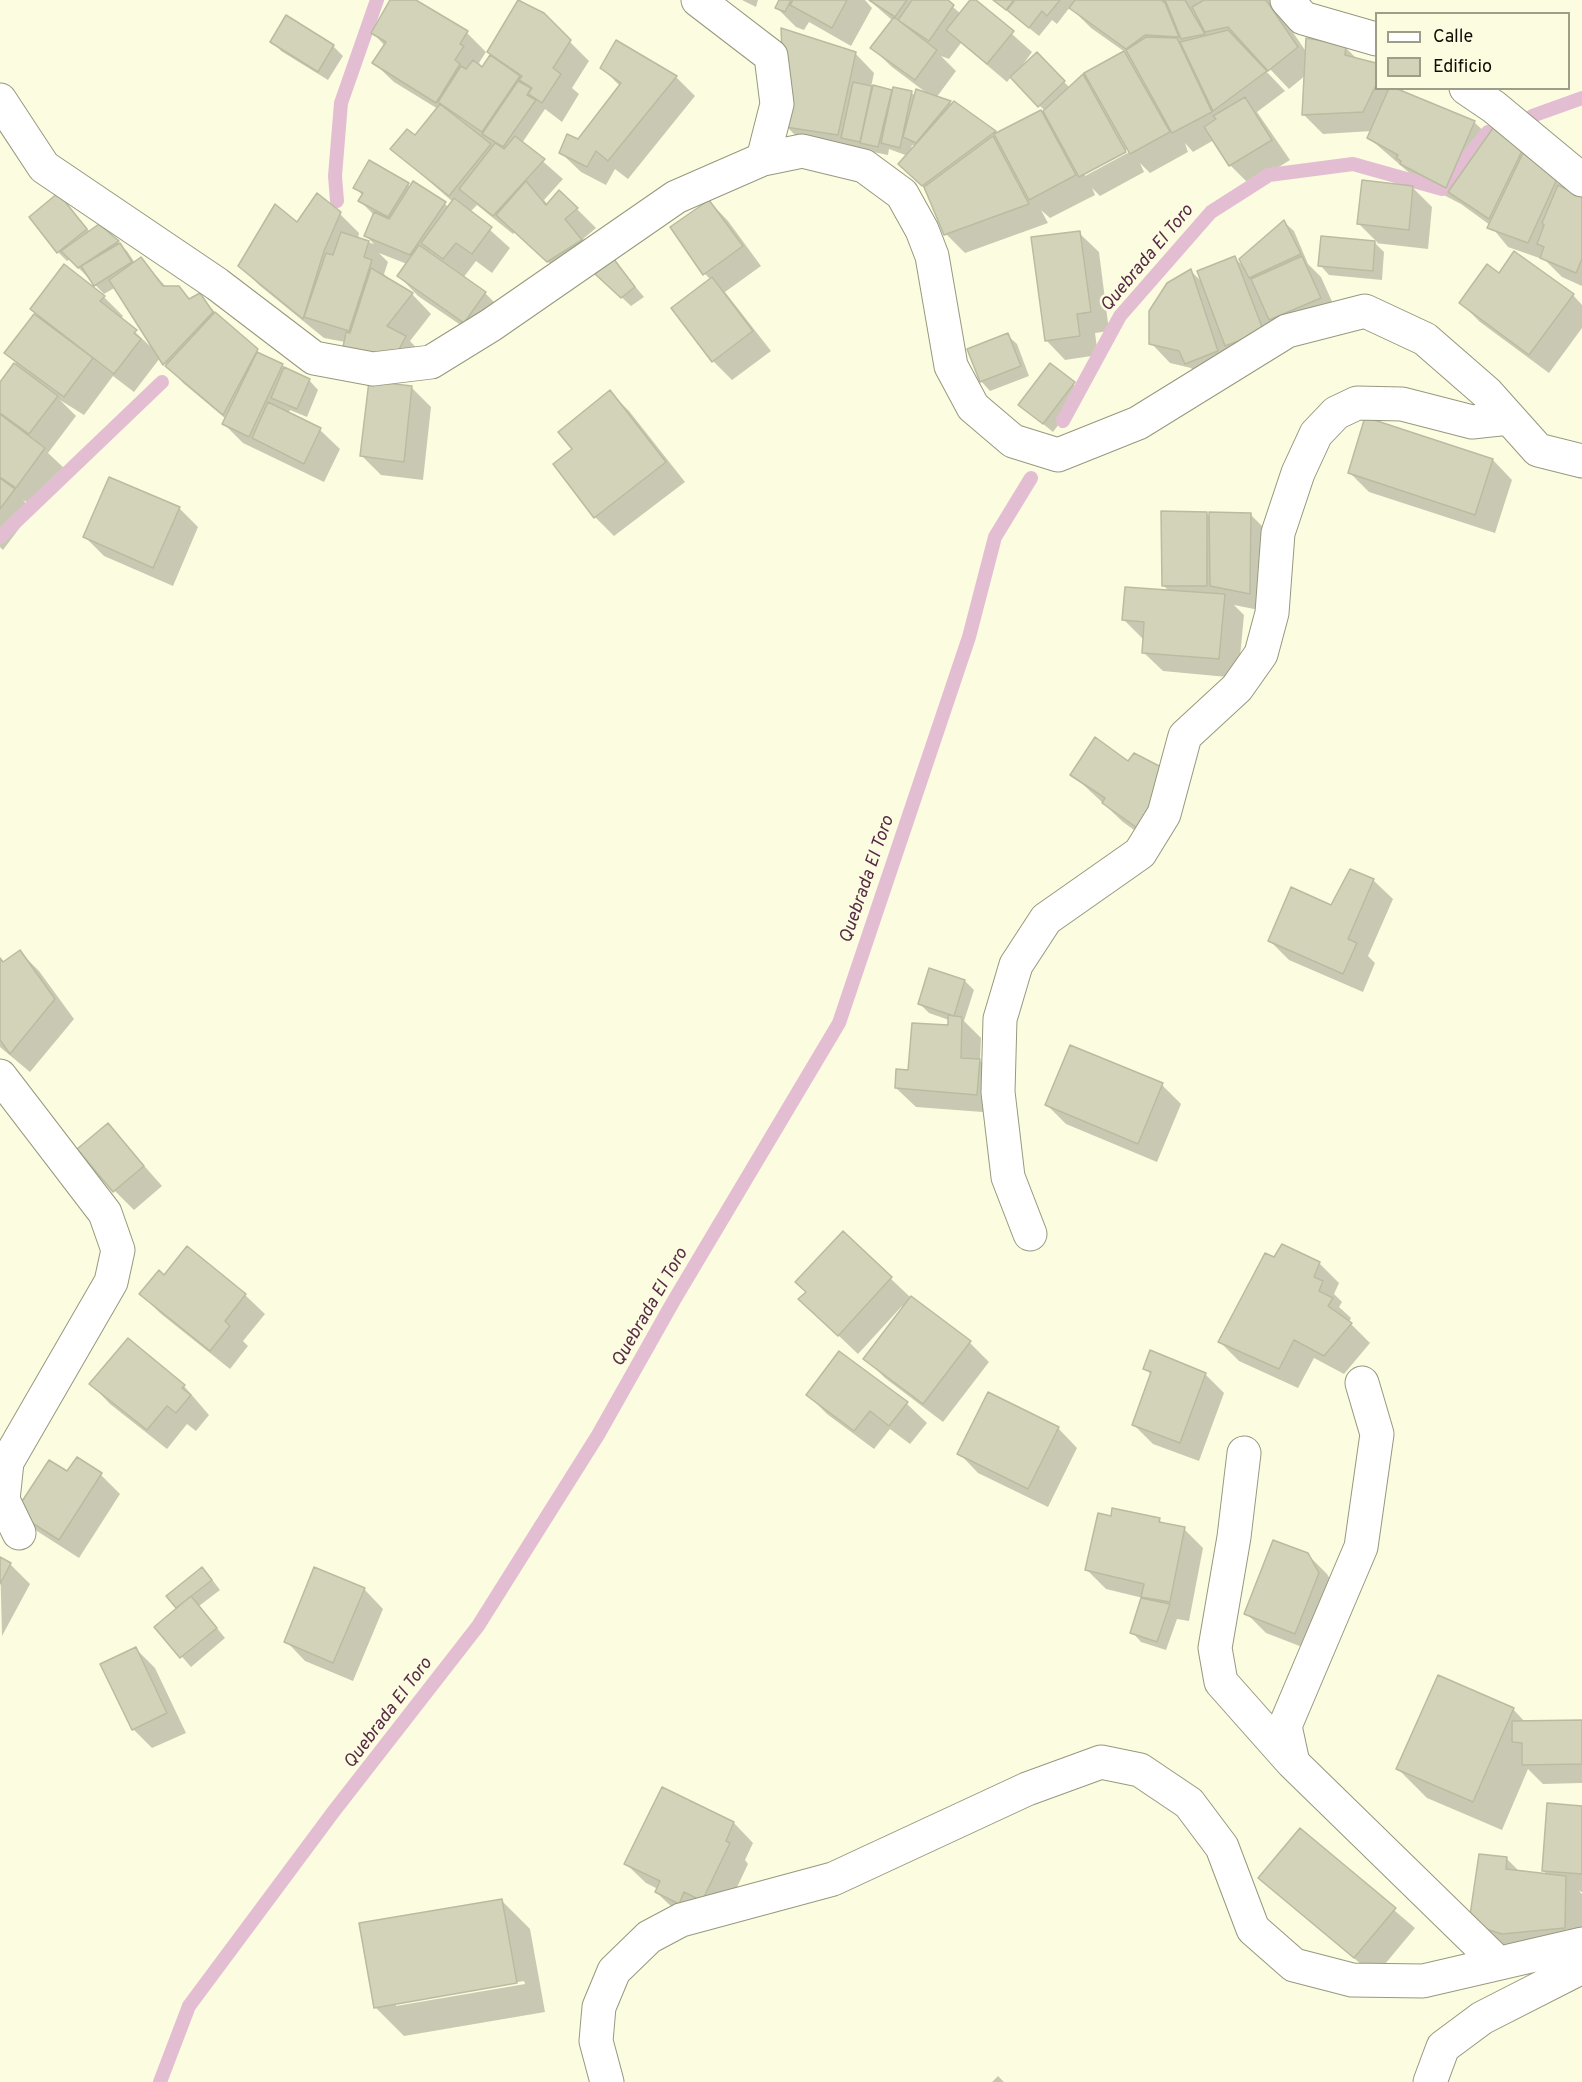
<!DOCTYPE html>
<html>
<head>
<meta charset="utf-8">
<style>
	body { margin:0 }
	#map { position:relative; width:1582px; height:2082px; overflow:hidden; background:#fcfce0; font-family:Overpass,sans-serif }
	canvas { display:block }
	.legend { position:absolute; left:1375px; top:12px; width:195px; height:78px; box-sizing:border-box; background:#fcfce0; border:2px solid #9d9d88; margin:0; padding:8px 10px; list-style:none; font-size:18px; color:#0e0e05 }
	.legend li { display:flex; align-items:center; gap:12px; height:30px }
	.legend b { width:30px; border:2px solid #9d9d88 }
</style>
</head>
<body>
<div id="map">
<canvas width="1582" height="2082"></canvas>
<ul class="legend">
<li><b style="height:8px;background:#fff"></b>Calle</li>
<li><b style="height:16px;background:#d3d3b9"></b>Edificio</li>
</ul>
</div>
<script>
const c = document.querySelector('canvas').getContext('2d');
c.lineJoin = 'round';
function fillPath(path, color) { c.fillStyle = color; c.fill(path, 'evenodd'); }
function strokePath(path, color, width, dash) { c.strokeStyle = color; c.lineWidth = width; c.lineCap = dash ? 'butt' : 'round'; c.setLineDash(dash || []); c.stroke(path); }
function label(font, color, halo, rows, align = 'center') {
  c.font = font + ' Overpass,sans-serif'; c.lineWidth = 5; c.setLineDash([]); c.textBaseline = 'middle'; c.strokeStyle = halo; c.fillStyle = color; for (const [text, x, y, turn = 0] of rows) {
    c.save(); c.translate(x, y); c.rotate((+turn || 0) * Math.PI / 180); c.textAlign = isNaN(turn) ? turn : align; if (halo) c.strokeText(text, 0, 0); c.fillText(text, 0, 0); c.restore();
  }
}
const shadow = new Path2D(`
	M392,0h21l54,33 19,19 -7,11 5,5 8,-13 -3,-3 31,-52 23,15 46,46 -17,27 7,6 -17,28 -17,-13 -23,34 41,36 -19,21 4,5 12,-13 36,36 -13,11 17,20 -32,21 -53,-48 -2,2 -36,-29 -7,7 40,36 -18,25 -16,-12 -13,17 22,15 19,19 -20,29 -66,-45 -19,-20 8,-12 -28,-11 9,9 -4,12 7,8 21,12 19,20 -21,27 15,16 -101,-19 -65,-53 -19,-19 57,-42 43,-10 19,19 -1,6 16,5 -8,-8 8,-21 -14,-14 3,-5 -8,-9 15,-25 41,25 2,-4 36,24 4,-5 -61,-53 23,-12 23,-28 -44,-27 -20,-19 11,-17 -12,-13zM507,66l17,9 -2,4 -16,-11z
	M742,0h16l-2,7z
	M778,0h87l7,8 -21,38 -42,-24 -5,8 -8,-3 -19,-19 4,-7z
	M869,0h76l16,14 13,-14 58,52 -13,18 18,-16 33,34 15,-14 40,-22 -34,-24 -21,-21 -13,17 -5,-4 -13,16 -45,-36h277l36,53 38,-6 13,13 18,5v23h28l-3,5 73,29 15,14 32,16 48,40 13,7v87l-20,-9 -17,-17 -37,-13 -18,-22 -29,-21 -40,-21 -52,-45 3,-7 -49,3 -19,-19 2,-40 -17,14 -41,-43 -5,1 42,44 -28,21 33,48 -40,25 -20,-20 -16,-25 -21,12 -8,-9 3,9 -38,21 -10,-10 4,9 -44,24 -8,-8 3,7 -45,23 -9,-8 7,13 -83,30 -19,-19 -38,-78 -19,-7 -1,6 -30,-6 -52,-3 -20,-20 69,-73 19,20 -3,14 3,3 1,-3 37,6 3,3 13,-2 -36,-27 -20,-19 21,-27zM961,43l46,39 4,-5 34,34 4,9 -9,-9 -43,23 -47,-31 -14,-5 20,-27 -15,-15 8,3zM912,145l4,2 -6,6zM1132,147l1,3 -48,26v-3z
	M286,18l47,28 10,10 -15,24 -47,-29 -9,-10z
	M602,68l74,9 19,19 -67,83 -13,-10 -9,16 -25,-13 -20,-19 18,-12 41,-55z
	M1413,188l19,19 -4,42 -53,-6 9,9 -2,28 -53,-5 -9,-10 2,-28 56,6 -19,-19z
	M58,195l32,37 9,-6 28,25 8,12 6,-4 26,29h11l12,12 10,-5 27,31 35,29 47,25 9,10 -11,27 -17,-7 -2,4 32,16 20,19 -16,33 -81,-39 -19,-19 2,-5 -43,-36 -23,-25 -26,34 -21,-16 -29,39 -24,-15 16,16 -28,37 16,15 -28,39 -13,-7 10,10 -30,40 -3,-3v-162l16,-22 -10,-10 39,-32 -13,-13 32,-42 40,31 19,19 -2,3 30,28 -35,-60 -12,7 -34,-35 -3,2 -9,-9z
	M709,201l19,20 33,45 -36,26 46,59 -39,29 -19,-19 -2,-81 -6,-6z
	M1284,222l10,9 14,33 13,13 18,40 -49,22 -20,-20 12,32 -36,14 -17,-17 7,23 -30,12 -15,-15 -21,-5 -19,-20 40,-72 12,12 32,-25 10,10zM1271,331l-36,14v-4z
	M1079,233l20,19 10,79 -14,2 3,22 -33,5 -19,-20z
	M613,260l31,37 -13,9 -34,-32z
	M1499,275l74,20 9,10v23l-33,45 -69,-51 -19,-19z
	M1007,335l10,9 12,32 -39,15 -9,-10z
	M1050,365l33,27 -30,40 -33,-27z
	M412,388l19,19 -8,73 -42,-5 -19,-19z
	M610,392l19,19 56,71 -71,54 -19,-19 -21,-68z
	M1493,460l19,20 -17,53 -126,-41 -20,-20z
	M179,508l19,19 -25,59 -69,-30 -19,-19z
	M1207,514l4,4 39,-4 20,20 -1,78 -35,-7 10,10 -6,63 -75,-7 -20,-19v-13l-19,-19 46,-28 -7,-7z
	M1128,763l56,32 -12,39 -10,16 -39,-28 -51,-48z
	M1373,880l20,19 -25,57 7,7 -12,29 -74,-32 -19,-19 62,-34z
	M20,952l19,19 35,48 -44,53 -30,-25v-87l4,4z
	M965,981l9,9 -10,31 17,17 -1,23 18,19 -2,33 -80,-6 -20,-19 53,-61v-7l-20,-7 -9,-9z
	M1162,1085l19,19 -24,58 -91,-38 -19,-19z
	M108,1125l54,61 -28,24 -19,-19z
	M843,1233l67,64 60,46 19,19 -46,60 -58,-44 -20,-20 39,-50 -2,-2 -44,48 -38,-36 -13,-26z
	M1282,1246l38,18 19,19 -5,11 8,8 -3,5 12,11 -2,4 21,21 -26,31 -30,-16 -16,30 -59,-27 -19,-19z
	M164,1277l81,18 20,19 -22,27 5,5 -18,23 -70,-56 -19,-19z
	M128,1340l56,46 25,29 -13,16 -9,-7 -20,25 -57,-45 -19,-20z
	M840,1353l67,51 20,19 -17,21 -20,-15 -16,20 -47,-35 -19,-19z
	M1145,1369l60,5 19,19 -25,68 -46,-17 -20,-20 19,-49z
	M1058,1428l19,20 -29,59 -70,-34 -19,-20z
	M68,1473l33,2 19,19 -41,64 -42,-27 -20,-19z
	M1113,1518l46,2 6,5 19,4 19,19 -14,73 -12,-2 -11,31 -25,-8 -9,-10 11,-34 -37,-9 -19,-19z
	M1307,1554l20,20 11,19 -23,59 -49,-19 -20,-20z
	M0,1559l10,5 20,20 -28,52z
	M211,1578l9,12 -21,16 26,32 -34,29 -35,-40 23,-18 -11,-13z
	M364,1589l19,20 -30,72 -48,-20 -19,-20z
	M136,1649l19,19 31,65 -34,15 -19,-19z
	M1513,1709l12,13 57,-1v62l-39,1 -15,-15 -26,61 -75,-32 -29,-29z
	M663,1789l71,34 19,20 -8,17 3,4 -26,55 -46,-8 -20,-19 2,-3 -12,-6 -20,-19z
	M1582,1808v84l-3,-1 3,3v53l-82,-1 -20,-20 27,-67 13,13 28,3 -5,-4z
	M1300,1830l115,98 -40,48 -115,-98z
	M501,1900l29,29 15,83 -141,24 -29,-29zM524,1981l1,3 -129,22v-3z
	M998,2076l6,6h-12z`);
const stream = new Path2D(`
	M1532,116l50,-18
	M337,201l-2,-25 6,-73 36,-103
	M1063,421l57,-105 91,-104 58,-37 84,-11 89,25 46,-57
	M0,537l162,-155
	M160,2082l29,-76 145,-195 144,-185 120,-191 75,-133 166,-279 130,-386 26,-100 36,-59`);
const building = new Path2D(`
	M390,0h26l52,31 -8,13 4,2 -9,14 5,4 -24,39 -64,-40 14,-21 -15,-9z
	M518,0l26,13 27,27 -18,28 8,6 -19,29 -14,-9 4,-6 -13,-8 3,-4 -35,-24z
	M779,0h12l-6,12 -10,-4z
	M793,0h54l-15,28 -42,-23z
	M869,0h38l-12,17z
	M912,0h36l6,5 -25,36 -31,-21z
	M970,0h6l38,31 -27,33 -41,-34z
	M993,0h21l-8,10z
	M1015,0h45l-13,16 -5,-5 -13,17 -22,-18z
	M1075,0h86l4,3 14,34 -34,-2 -19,14 -57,-41z
	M1163,0h22l20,34 -24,5 -15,-37z
	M1204,0h62l32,47 -30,24 -40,-44 -23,5 -13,-25z
	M286,15l48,30 -16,27 -48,-30z
	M894,17l43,33 -22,30 -45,-32z
	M781,28l75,24 -18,83 -53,-8z
	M1228,30l39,41 -54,40 -33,-69z
	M1146,37l31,1 35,74 -40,21 -46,-83z
	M1306,38l40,7 -1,10 31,8v22l-13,27 -61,3z
	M616,40l61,36 -69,85 -12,-10 -9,16 -28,-14 8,-19 11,5 43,-56 -21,-15z
	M1124,51l46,81 -40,22 -46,-81z
	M1037,52l28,29 -27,26 -28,-30z
	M490,55l30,21 -38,56 -44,-30 23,-36 5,3 7,-9 9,7z
	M1083,74l43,78 -47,25 -36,-66z
	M518,81l13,7 -4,7 9,5 -33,47 -21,-13z
	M853,82l19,4 -12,56 -19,-4z
	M873,85l19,5 -14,57 -18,-4z
	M893,87l19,4 -12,57 -19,-5z
	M1389,88h6l80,33 -29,67 -46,-24 1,-3 -5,-3 2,-3 -31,-17z
	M916,89l35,12 -35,42 -13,-6z
	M1245,97l27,43 -43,26 -25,-39 12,-8 -3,-3z
	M954,101l42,30 -74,55 -24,-22z
	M440,104l51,40 -42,52 -59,-47 17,-20 8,6z
	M1041,110l35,65 -47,25 -35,-66z
	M1493,128l29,23 -33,68 -41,-27z
	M515,136l30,23 -52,57 -34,-27 36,-46 9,6z
	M993,136l36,68 -85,31 -20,-48z
	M1523,153l34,26 -29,64 -41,-15z
	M369,160l40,23 -21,34 -30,-16 5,-8 -10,-5z
	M1362,180l51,6 -4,44 -52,-6z
	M413,181l33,21 -36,53 -46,-19 10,-24 15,7z
	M526,181l20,24 13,-15 19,18 -13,11 17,21 -35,22 -51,-47z
	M1558,185l24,12v62l-6,14 -36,-15 4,-11 -7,-3 7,-19 -2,-2z
	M58,193l29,36 -30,24 -28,-36z
	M317,193l24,19 -17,39 -21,68 -65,-53 37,-62 22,18z
	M454,198l38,29 -20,27 -16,-11 -13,16 -22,-16z
	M709,200l34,46 -40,29 -33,-48z
	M1284,220l17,34 -52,24 -10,-19z
	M99,224l20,17 -41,27 -17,-17z
	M1080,231l11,81 -14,2 3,22 -35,5 -14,-104z
	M341,232l28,9 -5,16 8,3 -23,71 -45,-14 22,-64 7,2z
	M1321,236l54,5 -2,30 -55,-5z
	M120,243l12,19 -38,24 -13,-20z
	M419,245l67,47 -22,31 -67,-47z
	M1514,251l60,43 -45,61 -70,-52 28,-39 12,9z
	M1235,256l29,76 -39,14 -28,-75z
	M1302,256l19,42 -52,22 -18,-41z
	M141,257l22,29h16l10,13 11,-6 13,19 -50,53 -54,-85z
	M613,258l22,29 -14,11 -26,-24z
	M64,264l41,32 -5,5 37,29 -3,3 7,6 -27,35 -84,-65z
	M371,268l42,25 -26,33 19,10 -13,25 -50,-14 3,-15 4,1z
	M1191,269l27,82 -33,13 -6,-13 -30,-7v-33l18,-28z
	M712,277l41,54 -41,31 -41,-54z
	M215,312l43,37 -35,66 -58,-49z
	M34,314l59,44 -29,39 -60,-44z
	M1008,333l13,33 -41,16 -13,-33z
	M257,352l26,12 -34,73 -27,-13z
	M14,363l44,33 -29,38 -29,-21v-31z
	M1050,363l25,19 -32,42 -25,-19z
	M284,367l26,12 -13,30 -26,-11z
	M369,381l43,5 -8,76 -44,-6z
	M610,390l56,72 -72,56 -41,-54 19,-15 -14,-17z
	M268,402l53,26 -17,36 -52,-26z
	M0,414l45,34 -29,40 -16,-11z
	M1365,417l128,42 -18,56 -127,-42z
	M109,477l71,30 -27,61 -70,-31z
	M0,478l15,11 -15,20z
	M1161,511l46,1v74h-45z
	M1209,512l42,1 -1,81 -40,-8z
	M1125,587l100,7 -6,65 -77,-6 2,-31 -22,-2z
	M1095,737l33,24 6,-8 31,16 -22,63 -41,-29 3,-5 -35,-23z
	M1350,869l24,10 -26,60 9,4 -14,31 -75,-33 23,-54 40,18z
	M20,950l35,49 -45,55 -10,-14v-82l3,4z
	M929,968l36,12 -11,36 -36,-12z
	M948,1015l14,2 -1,41 19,1 -3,36 -82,-7 1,-19 12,1 4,-47 36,2z
	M1070,1045l93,38 -25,61 -93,-39z
	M108,1123l36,43 -31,26 -36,-43z
	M843,1231l49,46 -54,59 -40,-37 8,-7 -11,-10z
	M1282,1244l38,18 -6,15 9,4 -4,10 14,7 -5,8 24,17 -28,33 -30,-16 -15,29 -61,-27 47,-89 9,4z
	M187,1246l59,48 -21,27 5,5 -20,25 -71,-57 20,-24 5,5z
	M911,1296l60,45 -48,63 -60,-45z
	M128,1338l57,47 -3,3 9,7 -15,18 -9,-7 -20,24 -58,-46z
	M1150,1350l56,23 -26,70 -48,-18 19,-53 -8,-3z
	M839,1351l69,51 -19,24 -19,-15 -16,20 -48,-36z
	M988,1392l71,35 -31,62 -71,-35z
	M77,1457l25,16 -43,67 -44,-28 34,-52 18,11z
	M1112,1508l48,10 -1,4 26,5 -15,75 -29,-5 3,-13 -59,-14 13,-57 13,3z
	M1273,1540l35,13 11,20 -24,61 -51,-20z
	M0,1557l11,6 -11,21z
	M202,1567l10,13 -36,28 -10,-12z
	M314,1567l51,21 -32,75 -49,-21z
	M191,1596l26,32 -37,30 -26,-31z
	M1141,1598l29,6 -13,38 -27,-9z
	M136,1647l31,66 -35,17 -32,-66z
	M1438,1675l76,33 -41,94 -77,-33z
	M1582,1720v44l-60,1v-22l-10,-1v-21z
	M662,1787l72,35 -8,19 4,2 -28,58 -18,-9 -5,12 -24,-12 5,-11 -36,-17z
	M1547,1803l35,3v68l-40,-3z
	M1300,1828l96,80 -42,50 -96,-80z
	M1479,1854l28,3 -1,12 60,7 -1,52 -63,6 -23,-7 -9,-12z
	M502,1899l15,84 -143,25 -15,-85z`);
const minor = new Path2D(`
	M698,0l73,56 6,48 -14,55
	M1287,0l16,18 73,21
	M1466,88l28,19 88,73
	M0,100l44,67 173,117 97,74 59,11 58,-7 60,-37 185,-128 87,-38 39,-8 62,15 38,28 20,36 10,26 19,110 22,41 40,34 45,14 80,-32 149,-92 78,-20 60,28 62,54 51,57 44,11
	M0,1076l105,137 13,37 -7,32 -104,180 -4,38 16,33
	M1030,1234l-22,-57 -10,-85 2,-73 16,-54 30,-46 94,-66 24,-39 21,-78 52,-48 24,-34 11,-41 6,-80 20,-60 18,-39 20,-21 21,-10 45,1 70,18 37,-4
	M1362,1383l15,51 -16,113 -76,179 8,37 205,200
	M1244,1453l-10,84 -19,111 6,34 71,80
	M607,2082l-11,-41 3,-34 15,-36 35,-34 32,-17 152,-41 194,-90 74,-27 39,8 49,33 33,44 31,82 41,36 58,15 71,1 159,-37
	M1430,2082l13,-35 39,-29 100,-51`);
const waterNames = [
	["Quebrada El Toro",1148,259,-50],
	["Quebrada El Toro",868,880,-71],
	["Quebrada El Toro",651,1308,-60],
	["Quebrada El Toro",389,1714,-53]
];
fillPath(shadow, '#0003');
strokePath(stream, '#e3bed3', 14);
fillPath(building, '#d3d3b9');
strokePath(building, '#bbbba1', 1.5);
strokePath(minor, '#98987f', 35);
strokePath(minor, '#fff', 33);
label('italic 18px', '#582947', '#fcfce0', waterNames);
</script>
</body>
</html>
